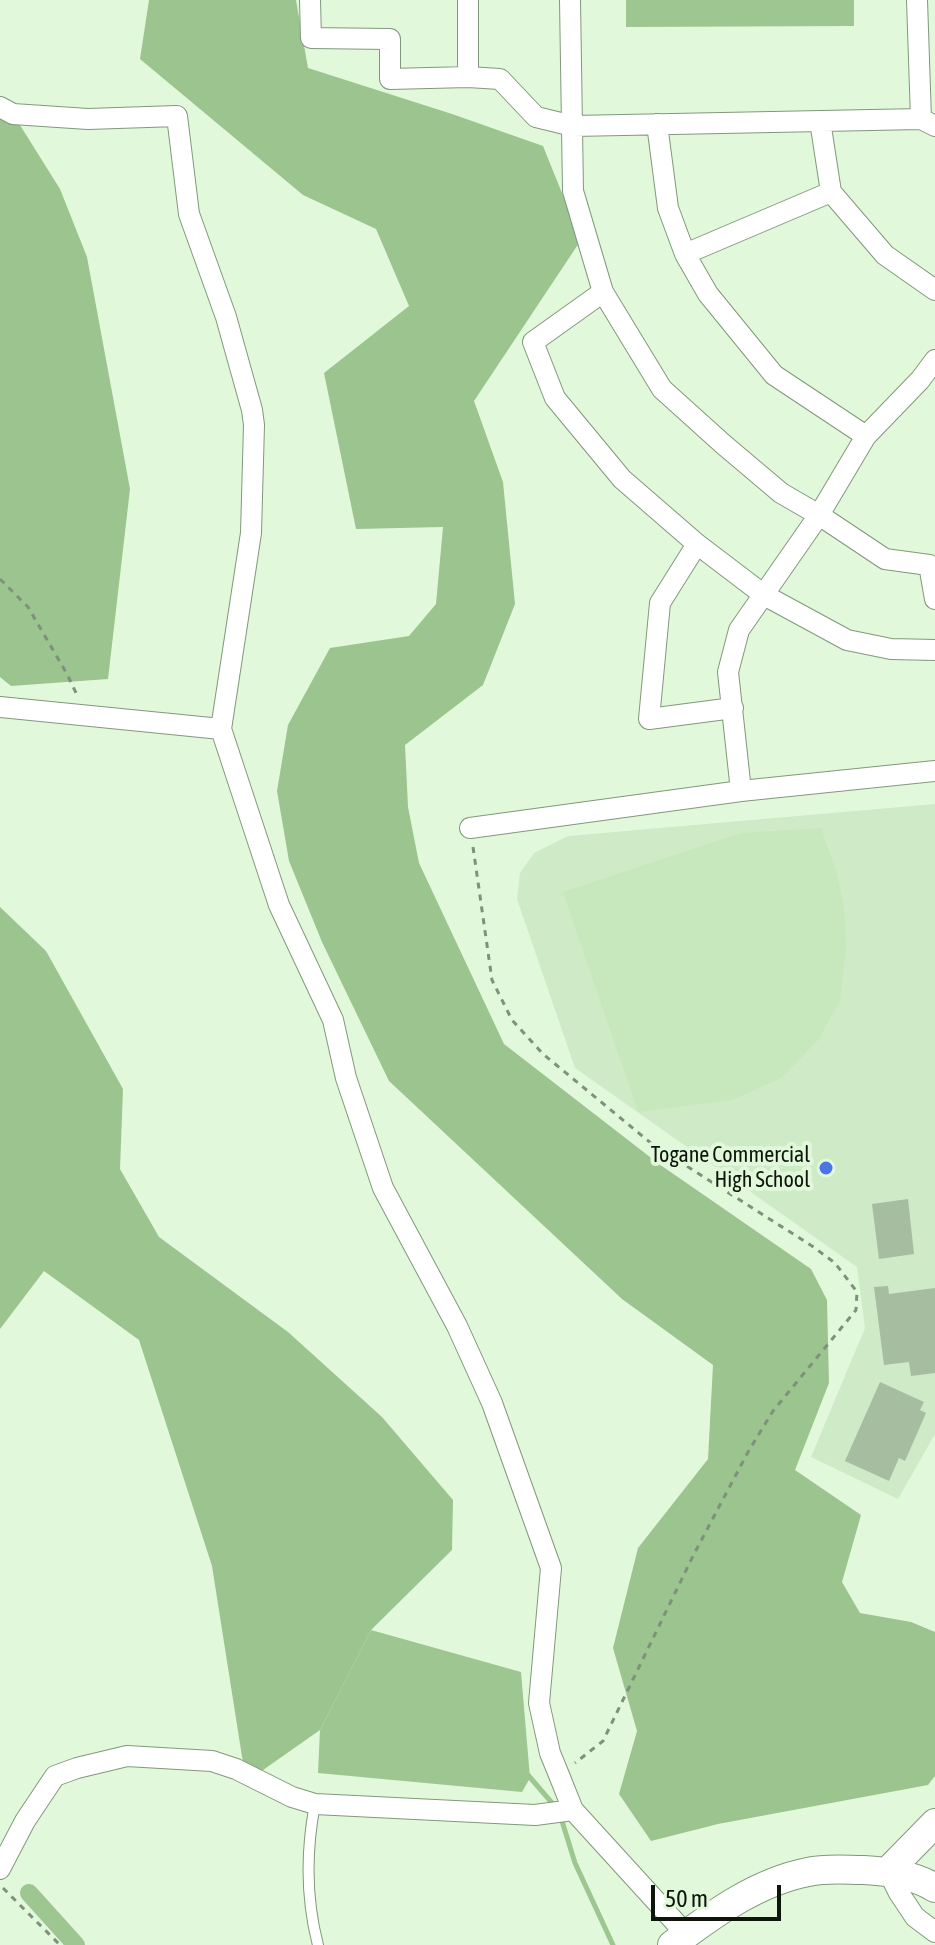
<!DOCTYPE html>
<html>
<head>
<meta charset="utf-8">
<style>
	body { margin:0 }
	#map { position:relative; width:935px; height:1945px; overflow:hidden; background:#e1f9da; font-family:"Asap Condensed",sans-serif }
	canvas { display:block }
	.scale { position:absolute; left:651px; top:1885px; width:130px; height:36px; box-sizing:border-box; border:4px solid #0e160c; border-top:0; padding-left:10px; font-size:24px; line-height:28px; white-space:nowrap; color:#0e160c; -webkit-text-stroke:6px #e1f9da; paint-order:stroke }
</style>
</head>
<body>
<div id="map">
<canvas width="935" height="1945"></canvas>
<div class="scale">50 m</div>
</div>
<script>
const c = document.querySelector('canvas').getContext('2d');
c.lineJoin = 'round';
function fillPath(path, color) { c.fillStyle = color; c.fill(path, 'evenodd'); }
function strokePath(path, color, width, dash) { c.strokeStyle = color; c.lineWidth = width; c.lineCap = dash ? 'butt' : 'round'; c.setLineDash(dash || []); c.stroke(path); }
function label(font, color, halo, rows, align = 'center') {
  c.font = font + ' "Asap Condensed",sans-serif'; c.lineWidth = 8; c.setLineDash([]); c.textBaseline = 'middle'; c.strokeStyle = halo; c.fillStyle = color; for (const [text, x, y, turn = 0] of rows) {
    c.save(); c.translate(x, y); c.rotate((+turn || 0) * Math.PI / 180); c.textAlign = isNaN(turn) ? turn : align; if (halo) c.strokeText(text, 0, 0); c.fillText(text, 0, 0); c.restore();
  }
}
const built = new Path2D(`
	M935,804v630l-37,65 -87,-42 54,-129 -8,-61 -282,-199 -58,-169 3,-26 14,-20 34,-17z`);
const green = new Path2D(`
	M821,828l15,43 8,35 2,42 -6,52 -21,39 -38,39 -49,22 -94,12 -75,-220 178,-59z`);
const forest = new Path2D(`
	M149,0h147l12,68 144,46 91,32 38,94 -107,161 29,81 12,122 -32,81 -78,60 3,62 11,56 85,181 155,120 152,105 16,31 2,83 -34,87 66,45 -19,67 18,31 51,9 24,10v144l-7,9 -210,39 -67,17 -32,-47 18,-63 -24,-83 25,-100 70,-89 5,-94 -91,-66 -233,-218 -67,-139 -33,-81 -12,-70 11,-66 42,-77 79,-12 27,-32 7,-77 -87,2 -32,-156 85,-67 -33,-77 -73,-34 -163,-136z
	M0,107l13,7 47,75 27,68 43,232 -22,190 -97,7 -11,-9z
	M0,907l46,44 77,138 -3,80 39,68 129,95 94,85 71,83 -1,50 -81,80 -51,100 -74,52 -34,-216 -73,-226 -95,-69 -44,58z`);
const water = new Path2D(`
	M626,0h228v26l-228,1z
	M371,1630l150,42 9,106 -8,14 -204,-19 2,-43z`);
const stream = new Path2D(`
	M528,1775l24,28
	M562,1821l13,42 38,82`);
const canal = new Path2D(`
	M29,1893l47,52`);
const building = new Path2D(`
	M908,1199l6,55 -35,5 -7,-55z
	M888,1286l1,8 46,-6v85l-24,3 -2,-14 -25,3 -10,-78z
	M880,1382l44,20 -4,8 6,3 -21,48 -6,-3 -10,23 -44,-20z`);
const path = new Path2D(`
	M0,579l28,28 39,67 10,21
	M473,847l19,133 20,40 31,34 109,90 160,102 23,17 22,29 -1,18 -83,101 -25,41 -55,104 -90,185 -28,22
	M3,1888l57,57`);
const lane = new Path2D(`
	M315,1804c-9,47 -9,95 3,141`);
const street = new Path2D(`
	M310,0l1,38 79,1v40l78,-2 32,2 36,38 37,9 348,-7 14,7
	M468,0v77
	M570,0l3,191 30,101 59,97 61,55 58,49 38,22 66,44 44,6 6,34
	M917,0l4,119
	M0,107l13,7 75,5 89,-3 12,98 37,103 26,93 2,15 -3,108 -30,196 58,176 54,115 13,58 37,110 74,138 35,77 59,165 -12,135 11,50 9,22 14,35 113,124
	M820,121l11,71 54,63 50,35
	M657,124l11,84 17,46 23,40 66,81 92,61
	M685,254l146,-62
	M603,292l-70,50 22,56 67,81 75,65 67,51 83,45 44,9 44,1
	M697,544l-37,59 -11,116 84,-11
	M0,707l221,22
	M741,791l-13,-119 11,-42 80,-115 47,-79 54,-56 15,-20
	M470,828l271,-37 194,-20
	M0,1869l25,-48 30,-45 22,-8 50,-12 85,5 24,8 56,28 23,7 220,11 38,-5
	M888,1871l11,22 16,24 20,15`);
const secondary = new Path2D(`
	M888,1871l47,-48
	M672,1945c41,-31 85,-63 136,-73 18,-4 37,-2 56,-2 23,1 50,5 71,18`);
const markers = [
	[826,1168,8,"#4c74e7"]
];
const poiNames = [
	["Togane Commercial",810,1155],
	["High School",810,1180]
];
fillPath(built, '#cfeac7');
fillPath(green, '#c6e8bc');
fillPath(forest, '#9bc48f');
fillPath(water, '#9dc691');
strokePath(stream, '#9dc691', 5);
strokePath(canal, '#9dc691', 18);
fillPath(building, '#a6bda0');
strokePath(lane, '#82987c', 12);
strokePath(street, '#82987c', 22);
strokePath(secondary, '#82987c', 30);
strokePath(path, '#7f907b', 3, [6, 6]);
strokePath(lane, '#fff', 10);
strokePath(street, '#fff', 20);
strokePath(secondary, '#fff', 28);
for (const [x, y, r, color] of markers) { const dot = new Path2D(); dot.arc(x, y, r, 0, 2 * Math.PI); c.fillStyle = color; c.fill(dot); strokePath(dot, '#e1f9da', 3); }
label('22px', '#0e160c', '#e1f9da', poiNames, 'right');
</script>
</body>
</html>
